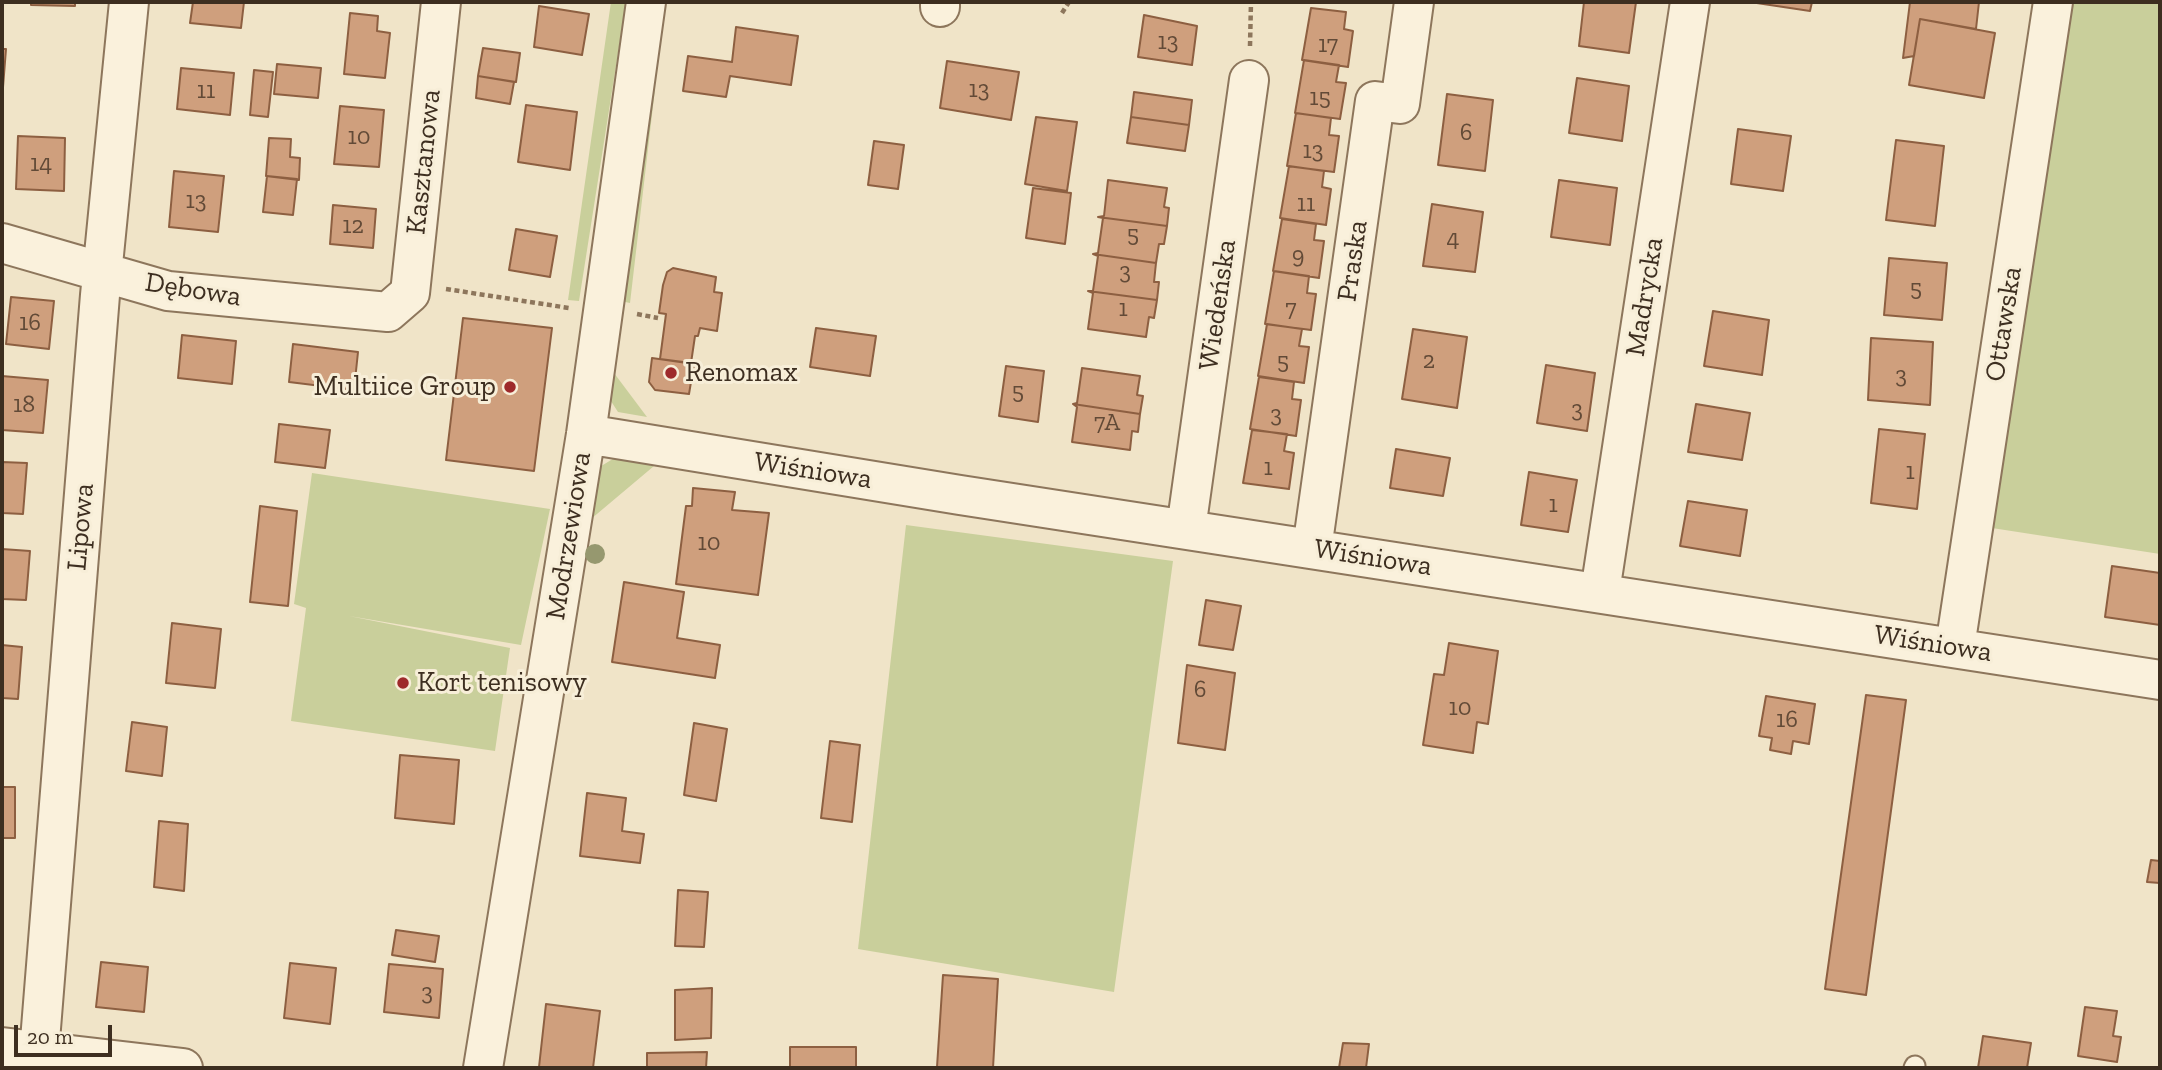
<!DOCTYPE html>
<html>
<head>
<meta charset="utf-8">
<style>
	body { margin:0 }
	#map { position:relative; width:2162px; height:1070px; overflow:hidden; background:#f0e4c8; font-family:"Zilla Slab",serif }
	canvas { display:block }
	.frame { position:absolute; inset:0; border:4px solid #3d2e20; pointer-events:none }
	.scale { position:absolute; left:14px; top:1025px; width:98px; height:32px; box-sizing:border-box; border:4px solid #3d2e20; border-top:0; padding-left:9px; font-size:21px; line-height:24px; white-space:nowrap; color:#3d2e20; -webkit-text-stroke:5px #f7eed8; paint-order:stroke }
</style>
</head>
<body>
<div id="map">
<canvas width="2162" height="1070"></canvas>
<div class="frame"></div>
<div class="scale">20 m</div>
</div>
<script>
const c = document.querySelector('canvas').getContext('2d');
c.lineJoin = 'round';
function fillPath(path, color) { c.fillStyle = color; c.fill(path, 'evenodd'); }
function strokePath(path, color, width, dash) { c.strokeStyle = color; c.lineWidth = width; c.lineCap = dash ? 'butt' : 'round'; c.setLineDash(dash || []); c.stroke(path); }
function label(font, color, halo, rows, align = 'center') {
  c.font = font + ' "Zilla Slab",serif'; c.lineWidth = 6; c.setLineDash([]); c.textBaseline = 'middle'; c.strokeStyle = halo; c.fillStyle = color; for (const [text, x, y, turn = 0] of rows) {
    c.save(); c.translate(x, y); c.rotate((+turn || 0) * Math.PI / 180); c.textAlign = isNaN(turn) ? turn : align; if (halo) c.strokeText(text, 0, 0); c.fillText(text, 0, 0); c.restore();
  }
}
const green = new Path2D(`
	M611,2h15l-47,299 -11,-1z
	M2072,2h88v552l-168,-26z
	M642,87l13,2 -25,214 -19,-4z
	M614,373l33,44 -29,-5 -11,-17z
	M616,457l38,9 -63,53 7,-51z
	M312,473l238,36 -29,136 -172,-29 161,32 -15,103 -204,-30 15,-113 -12,-4z
	M906,525l267,36 -59,431 -256,-43z`);
const building = new Path2D(`
	M31,2h44v4l-44,-1z
	M193,2h51l-3,26 -51,-5z
	M1584,2h52l-7,51 -50,-7z
	M1750,2h62l-2,9z
	M1910,2h69l-3,27 -56,-10 -6,37 -11,2z
	M539,6l50,8 -7,41 -48,-8z
	M1311,8l35,4 -2,17 9,2 -5,36 -46,-7z
	M350,13l28,3 -1,15 13,2 -5,45 -41,-4z
	M1144,15l53,11 -5,39 -54,-8z
	M1920,19l75,14 -11,65 -75,-13z
	M736,27l62,9 -7,49 -61,-9 -4,21 -43,-6 5,-35 44,6z
	M483,48l37,5 -4,29 -38,-6z
	M2,49h4l-4,51z
	M1304,60l35,5 -3,17 10,1 -6,36 -45,-6z
	M947,61l72,11 -8,48 -71,-12z
	M277,64l44,4 -3,30 -44,-4z
	M181,68l53,5 -4,42 -53,-6z
	M254,70l19,2 -5,45 -18,-2z
	M478,76l36,6 -4,22 -34,-6z
	M1577,78l52,8 -7,55 -53,-8z
	M1134,92l58,8 -3,25 -58,-8z
	M1447,94l46,6 -8,71 -47,-6z
	M526,105l51,7 -7,58 -52,-8z
	M340,106l44,4 -5,57 -45,-3z
	M1296,113l35,5 -2,17 10,1 -5,36 -47,-6z
	M1036,117l41,5 -10,69 -42,-7z
	M1131,117l58,8 -4,26 -58,-8z
	M1738,129l53,7 -8,55 -52,-7z
	M18,136l47,2 -1,53 -48,-2z
	M269,138l22,1 -1,18 10,1 -1,22 -33,-4z
	M1896,140l48,6 -9,80 -49,-6z
	M874,141l30,4 -6,44 -30,-4z
	M1289,166l35,5 -2,16 9,2 -5,36 -46,-7z
	M174,171l50,5 -6,56 -49,-5z
	M267,176l30,3 -4,36 -30,-3z
	M1108,180l59,8 -3,19 5,1 -2,18 -69,-9 6,-1z
	M1559,180l58,8 -7,57 -59,-8z
	M1033,188l38,5 -6,51 -39,-6z
	M1432,204l51,8 -8,60 -52,-6z
	M333,205l43,4 -3,39 -43,-4z
	M1098,217l69,9 -3,18h-5l-3,19 -63,-9 5,-1 5,-35z
	M1282,219l34,5 -2,16 10,1 -5,37 -46,-7z
	M516,229l41,7 -7,41 -41,-7z
	M1093,254l63,9 -2,19h5l-2,18 -69,-9h5l5,-35z
	M1889,258l58,5 -5,57 -58,-5z
	M673,268l43,9 -2,15 8,1 -5,38 -17,-3 -2,8h-3l-4,27 -31,-4 6,-45 -7,-1 4,-28 4,-13z
	M1274,271l35,5 -2,17 9,1 -5,36 -46,-6z
	M1088,291l69,9 -3,18 -5,-1 -3,20 -58,-8 5,-36z
	M11,297l43,4 -5,48 -43,-5z
	M1713,311l56,9 -7,55 -58,-9z
	M463,318l89,10 -18,143 -88,-11z
	M1267,324l35,5 -3,17 10,1 -5,36 -46,-7z
	M816,328l60,8 -6,40 -60,-9z
	M1413,329l54,8 -10,71 -55,-9z
	M182,335l54,6 -4,43 -54,-6z
	M1871,338l62,4 -3,63 -62,-5z
	M293,344l65,8 -4,38 -65,-8z
	M652,358l42,6 -5,30 -34,-4 -6,-8z
	M1546,365l49,8 -8,58 -50,-8z
	M1006,366l38,5 -6,51 -39,-6z
	M1082,368l58,8 -3,19 6,1 -3,18 -67,-10 4,-1z
	M2,376l46,4 -5,53 -41,-3z
	M1259,377l35,5 -2,17 9,1 -5,36 -46,-7z
	M1073,404l67,10 -2,18 -6,-1 -2,19 -58,-8 5,-35z
	M1696,404l54,9 -8,47 -54,-8z
	M279,424l51,6 -5,38 -50,-6z
	M1879,429l46,5 -8,75 -46,-6z
	M1252,430l35,4 -3,17 10,2 -5,36 -46,-6z
	M1396,449l54,9 -7,38 -53,-8z
	M2,462l25,1 -4,51 -21,-1z
	M1529,472l48,8 -9,52 -47,-7z
	M693,488l42,4 -3,18 37,3 -11,82 -82,-11 10,-78h6z
	M1688,501l59,9 -7,46 -60,-10z
	M260,506l37,5 -9,95 -38,-4z
	M2,549l28,2 -4,49 -24,-1z
	M2112,566l48,7v52l-55,-8z
	M624,582l60,10 -7,46 43,7 -5,33 -103,-16z
	M1206,600l35,6 -8,44 -34,-5z
	M172,623l49,6 -6,59 -49,-5z
	M1449,643l49,8 -10,73 -11,-2 -4,31 -50,-8 11,-71 10,1z
	M2,645l20,2 -4,52 -16,-1z
	M1187,665l48,8 -10,77 -47,-7z
	M1866,695l40,5 -40,295 -41,-6z
	M1766,696l49,8 -6,40 -16,-3 -2,13 -21,-4 2,-12 -13,-2z
	M132,722l35,5 -5,49 -36,-5z
	M694,723l33,6 -11,72 -32,-6z
	M830,741l30,4 -8,77 -31,-4z
	M400,755l59,5 -5,64 -59,-6z
	M2,787h13v51h-13z
	M587,793l39,5 -4,33 22,3 -4,29 -60,-7z
	M159,821l29,3 -4,67 -30,-4z
	M2151,860l9,1v22l-13,-1z
	M678,890l30,2 -4,55 -29,-1z
	M396,930l43,6 -4,26 -43,-7z
	M101,962l47,5 -4,45 -48,-5z
	M290,963l46,5 -6,56 -46,-6z
	M389,964l54,5 -4,49 -55,-6z
	M943,975l55,4 -5,89 -56,-1z
	M712,988l-1,50 -36,2v-50z
	M546,1004l54,7 -7,57 -54,-1z
	M2085,1007l32,4 -4,25 8,1 -4,25 -39,-6z
	M1983,1036l48,7 -4,25h-49z
	M1343,1043l26,1 -3,24h-27z
	M790,1047h66v21h-66z
	M707,1052l-1,16h-59v-15z`);
const path = new Path2D(`
	M1062,13l7,-11
	M1250,46l1,-44
	M446,289l123,19
	M637,314l21,4`);
const lane = new Path2D(`
	M1914,1068l1,-2`);
const street = new Path2D(`
	M940,7v-5
	M2,243l166,48 220,21 22,-19 31,-291
	M586,434l374,61 1200,185
	M1186,529l63,-449
	M1312,549l63,-448 25,3 14,-102
	M1600,592l90,-590
	M1955,647l98,-645
	M2,1047l181,21
	M39,1053l61,-758 29,-293
	M483,1068l103,-634 60,-432`);
const trees = [
	[595,554]
];
const markers = [
	[671,373,7,"#9e2a2b"],
	[510,387,7,"#9e2a2b"],
	[403,683,7,"#9e2a2b"]
];
const numberNames = [
	["13",1168,42],
	["17",1328,45],
	["13",979,90],
	["11",206,91],
	["15",1320,98],
	["6",1466,133],
	["10",359,137],
	["13",1313,151],
	["14",41,164],
	["13",196,201],
	["11",1306,204],
	["12",353,226],
	["5",1133,235],
	["4",1453,239],
	["9",1298,256],
	["3",1125,272],
	["5",1916,289],
	["1",1123,309],
	["7",1291,309],
	["16",30,323],
	["2",1429,361],
	["5",1283,362],
	["3",1901,376],
	["5",1018,392],
	["18",24,405],
	["3",1577,410],
	["3",1276,415],
	["7A",1107,423],
	["1",1268,468],
	["1",1910,472],
	["1",1553,505],
	["10",709,543],
	["6",1200,690],
	["10",1460,708],
	["16",1787,720],
	["3",427,993]
];
const streetNames = [
	["Kasztanowa",424,162,-84],
	["Praska",1353,261,-82],
	["Dębowa",193,290,9],
	["Madrycka",1645,297,-81],
	["Wiedeńska",1218,305,-82],
	["Ottawska",2004,324,-81],
	["Wiśniowa",813,471,9],
	["Lipowa",81,527,-85],
	["Modrzewiowa",569,536,-81],
	["Wiśniowa",1373,558,9],
	["Wiśniowa",1933,644,9]
];
const poiNames = [
	["Renomax",685,373],
	["Multiice Group",496,387,"right"],
	["Kort tenisowy",417,683]
];
fillPath(green, '#c9cf9b');
fillPath(building, '#cf9f7d');
strokePath(building, '#8d5f41', 2);
strokePath(lane, '#8d765c', 23);
strokePath(street, '#8d765c', 42);
strokePath(path, '#8d765c', 4.5, [5, 3.5]);
strokePath(lane, '#faf1dc', 19);
strokePath(street, '#faf1dc', 38);
c.fillStyle = '#96986f';
for (const [x, y] of trees) { c.beginPath(); c.arc(x, y, 10, 0, 2 * Math.PI); c.fill(); }
for (const [x, y, r, color] of markers) { const dot = new Path2D(); dot.arc(x, y, r, 0, 2 * Math.PI); c.fillStyle = color; c.fill(dot); strokePath(dot, '#f7eed8', 2.5); }
label('24px', '#624a37', null, numberNames);
label('28px', '#3d2e20', '#f7eed8', streetNames);
label('28px', '#3d2e20', '#f7eed8', poiNames, 'left');
</script>
</body>
</html>
